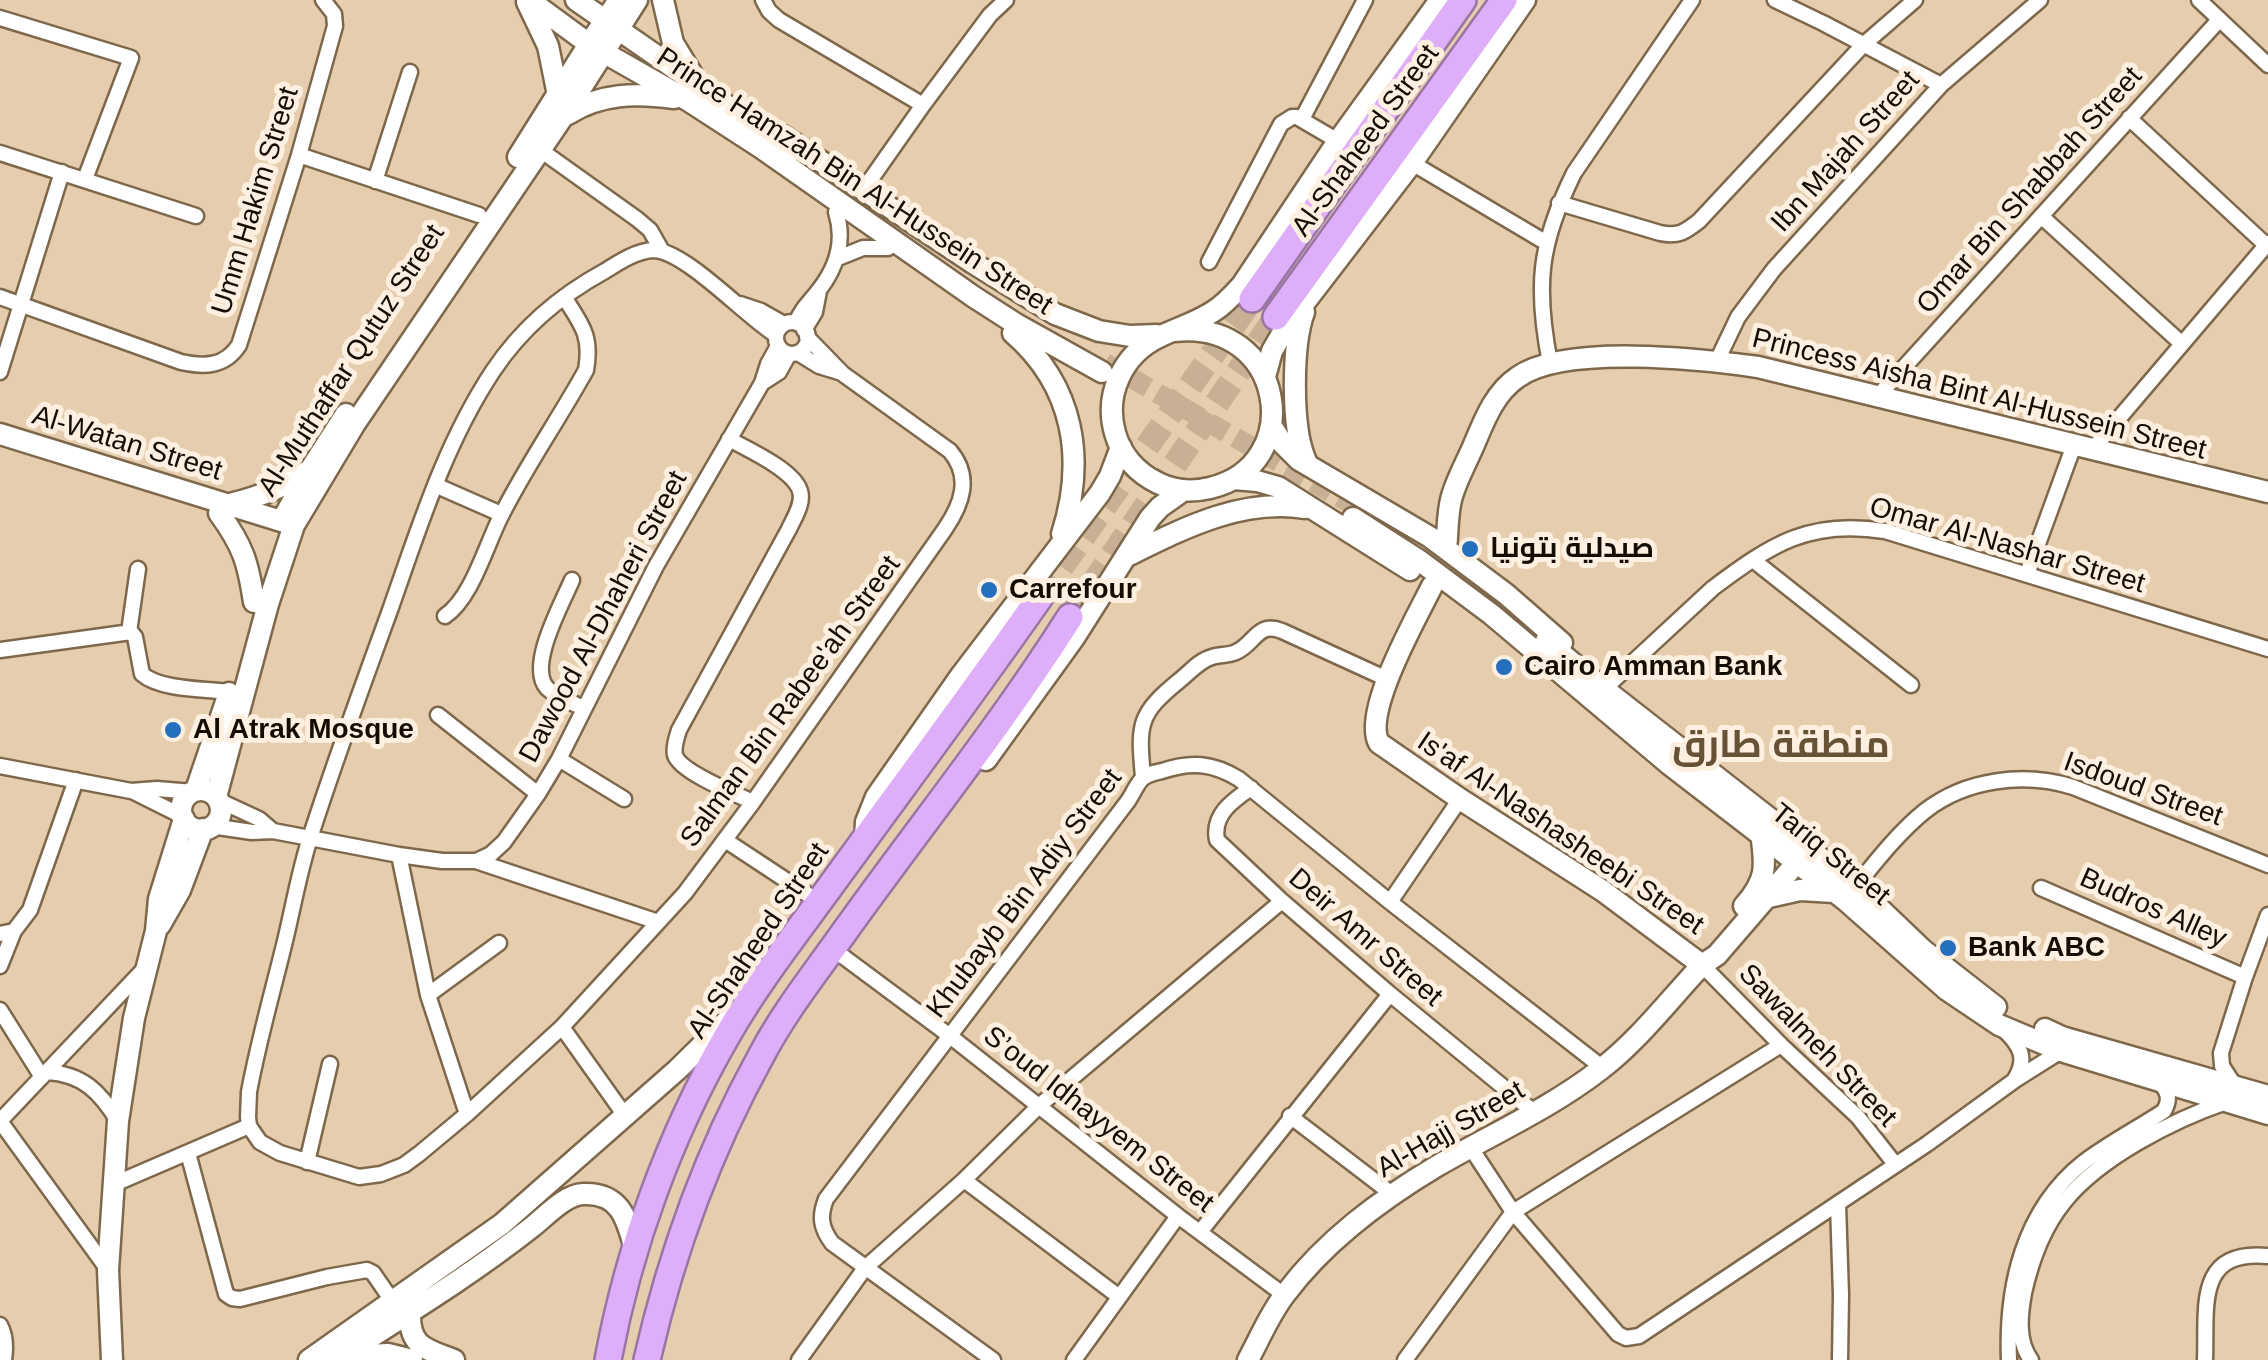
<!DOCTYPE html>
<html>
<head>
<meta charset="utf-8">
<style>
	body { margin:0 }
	canvas { display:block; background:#e6cdae }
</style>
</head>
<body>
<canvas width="2268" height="1360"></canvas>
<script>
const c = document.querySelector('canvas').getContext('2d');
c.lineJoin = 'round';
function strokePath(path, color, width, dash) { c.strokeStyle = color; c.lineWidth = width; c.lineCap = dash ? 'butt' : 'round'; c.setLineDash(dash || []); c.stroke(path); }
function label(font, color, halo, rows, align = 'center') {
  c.font = font + ' Arial,Cairo,sans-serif'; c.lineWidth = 10; c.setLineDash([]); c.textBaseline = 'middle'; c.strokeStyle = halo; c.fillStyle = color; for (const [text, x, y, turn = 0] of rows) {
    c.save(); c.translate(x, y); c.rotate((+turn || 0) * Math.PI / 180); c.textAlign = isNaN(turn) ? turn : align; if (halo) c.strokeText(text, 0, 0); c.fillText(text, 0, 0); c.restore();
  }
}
const secondaryTunnel = new Path2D(`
	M1105,363l255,146`);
const highwayTunnel = new Path2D(`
	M1040,597l212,-298
	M1070,617l206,-300`);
const street = new Path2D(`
	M763,0l6,11 10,9 144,85
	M1775,0l48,23 118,62
	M2199,0l69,65
	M0,18l131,40 -46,121
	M2129,118l137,127
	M1302,119l63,-119
	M539,149l98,70 13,11 12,21
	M0,153l196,63
	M299,155l180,60
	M1412,163l133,79
	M375,181l35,-109
	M864,189l59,-84 67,-90 16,-15
	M1559,203l101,30c18,4 25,-1 39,-12l164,-176 52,-45
	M2041,216l140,127
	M838,258l25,-10h25
	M1209,262l72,-138 11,-7h5l41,24
	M0,297l181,65c23,5 44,5 58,-17l60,-190 36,-129 -1,-12 -11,-14
	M740,304l21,7 23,13
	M776 338a16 16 0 1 1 32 0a16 16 0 1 1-32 0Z
	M796,323c5,-14 14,-21 23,-33 18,-23 26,-50 17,-78
	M804,330l11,-18 4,-21
	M776,335c-30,-18 -91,-85 -123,-85 -17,1 -34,12 -48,21 -44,24 -84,58 -112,100 -49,74 -75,160 -104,242 -27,74 -54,147 -78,222 -12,36 -18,74 -27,110 -12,49 -26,98 -35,147l-1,25 1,9 11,16 20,11 79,24 22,-3 23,-9 15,-11 48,-40 95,-87 123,-134 68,-91 192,-273c17,-25 27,-52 5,-78l-107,-77 -36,-37
	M798,353l21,13 23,7
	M1717,361l21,-44 36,-48 167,-184 99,-85
	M1550,363c-15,-77 -11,-119 24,-190l118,-173
	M0,372l62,-200
	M762,383l17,-11 10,-18
	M1878,396l341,-376
	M729,439c18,10 65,31 71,52 4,12 -6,27 -11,38l-110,201c-2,7 -6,17 -4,25 5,17 61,39 78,47
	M2092,450l176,-207
	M435,485l66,29
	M1753,560l158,125
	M2027,574l47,-129
	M572,580c-10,24 -45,86 -25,108 9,9 25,14 36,20
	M445,616c27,-18 41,-71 56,-100 25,-50 58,-97 85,-146 6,-34 -4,-45 -22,-73
	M129,632l9,-63
	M0,650l131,-18 4,5 7,37c18,16 64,15 87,18
	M1604,689l109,-101c59,-44 96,-69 172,-57l383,118
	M438,715l100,79
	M559,759l65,40
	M0,766l131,25 26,-2 36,3
	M1143,777c-5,-53 -5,-63 37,-97 10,-8 20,-20 32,-23 8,-3 16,-1 24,-5 19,-8 21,-31 46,-21l105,48
	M1251,788c-19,13 -39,27 -34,52l65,61 108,93 145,119
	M132,791l50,25
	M218,800l41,19 14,12
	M211,826l41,6 21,-1 126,24 43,6h34l15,-7 13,-12 34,-48 21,-35 97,-193 106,-183 6,-19 10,-18
	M725,840l94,62
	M399,855l29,140 39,119
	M476,861l182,61
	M1856,886c21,-26 43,-54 69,-75 41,-32 99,-39 148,-24l195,78
	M2041,888l204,89
	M1390,902l70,-103
	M0,934l14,-3 16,-21 46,-130
	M833,949l117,87 228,180 106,79
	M1702,965l79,80 77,72 37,47
	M0,966l14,-35
	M428,995l71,-52
	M0,1010l42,67
	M562,1027l64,90
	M2003,1029c17,16 25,29 12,50
	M47,1072c36,2 53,20 71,49
	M2235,1086l-13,-20 -1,-13 24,-76 23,-62
	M1290,1116l102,78
	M0,1121l144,-152
	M0,1121l108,149
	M1471,1148l42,64 105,122 8,4 13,-2 288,-192 88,-64 46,-29
	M188,1153l38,141 6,4 8,1 87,-22 40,-7 6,3 20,29
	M307,1162l23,-98
	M964,1180l154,116
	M112,1185l137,-59
	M1838,1204l3,91 -1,65
	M1200,1232l190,-238
	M0,1325c6,11 6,22 4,35
	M799,1360l66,-92 99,-88 76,-75 242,-204
	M993,1360l-161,-117c-11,-15 -13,-26 -6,-44l302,-398c4,-6 8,-15 13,-21 5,-6 13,-7 21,-9 29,-10 51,-8 77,8l151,123 213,166
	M1074,1360l104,-144
	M1405,1360l108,-148 268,-167
	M2009,1360c-3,-73 14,-150 75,-198 24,-18 54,-34 80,-51 7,-13 4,-18 -4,-29
	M2031,1360c-14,-19 -11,-45 -7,-67 7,-32 19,-65 40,-91 35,-44 109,-82 162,-100
	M2205,1360c2,-53 -10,-111 63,-104`);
const secondary = new Path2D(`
	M529,0l60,44 100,57 71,46 214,150 42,27 86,48
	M576,0l124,86 90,66
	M663,0l10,43 20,33
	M527,2l21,44 10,49
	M568,114c33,-21 68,-21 106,-16
	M783,136l190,127 82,51 44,17 31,5 27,-1
	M518,157l71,-113 30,-44
	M1304,312c-12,33 -13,117 2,149
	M1174,331c111,-13 134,134 36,157 -17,4 -36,3 -52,-5 -21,-10 -37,-28 -43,-50 -11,-39 8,-79 44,-96 18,-9 37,-14 55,-26 11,-7 19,-16 28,-26l96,-144 102,-141
	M1013,333c61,53 73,126 49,201
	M1265,377l7,-26 14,-24 126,-164 113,-163
	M1271,425l12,19 16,16 131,77 76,57 56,49
	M0,434l294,91
	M1234,479l23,2 21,6 132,83
	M230,504c29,-7 53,-16 78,-33
	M219,513c24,33 29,49 35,89
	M286,513l24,-43 36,-56
	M1353,518l67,43 71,53 178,150 175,135 103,91 52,35 62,26 207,63
	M1446,549c2,-17 1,-37 6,-53 5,-17 14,-33 21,-49 11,-26 21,-54 45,-70 47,-33 183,-18 240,-10l510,125
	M1129,555c55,-27 113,-57 176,-47
	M1432,586c-15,31 -70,126 -53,157l81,56 143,92 99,74
	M1546,641l58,48 252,197 67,64 73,57
	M986,760l88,-122 76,-120 10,-11 24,-17
	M196,790l33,-97
	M181 810a20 20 0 1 1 40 0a20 20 0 1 1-40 0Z
	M216,797l52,-193 26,-79 60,-100 208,-307 75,-118
	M865,840l1,-18 10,-25 86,-123 138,-181 10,-17 11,-29
	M1769,897l31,-7 34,2
	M1744,906c23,-26 22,-39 17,-73
	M160,925l20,-35 23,-61
	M2045,1029l17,8 206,59
	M410,1313c-1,34 16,36 44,47
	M348,1356l40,-2 24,6
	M112,1360l-4,-90 10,-149 16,-103 22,-87 3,-32 25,-80
	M309,1360l193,-136 175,-154 54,-53
	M335,1360c67,-43 135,-84 197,-133 15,-12 33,-32 51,-33 38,-2 44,26 52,55
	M1248,1360c12,-22 22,-47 38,-67 40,-53 94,-93 151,-127 55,-32 114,-58 164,-97 37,-28 69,-70 101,-104l15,-10 87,-101`);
const highway = new Path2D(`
	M1252,299l211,-299
	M1276,317l228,-317
	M608,1360c21,-113 62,-226 120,-326 32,-56 74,-108 112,-161 67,-92 135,-183 200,-276
	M647,1360c24,-106 61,-208 114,-304 23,-44 55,-84 84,-125 75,-105 156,-205 225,-314`);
const markers = [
	[1470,549,10,"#246fbe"],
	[989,590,10,"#246fbe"],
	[1504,667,10,"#246fbe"],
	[173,730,10,"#246fbe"],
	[1948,948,10,"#246fbe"]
];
const streetNames = [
	["Al-Shaheed Street",1366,141,-54],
	["Ibn Majah Street",1846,152,-48],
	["Prince Hamzah Bin Al-Hussein Street",854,182,33],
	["Omar Bin Shabbah Street",2030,191,-48],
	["Umm Hakim Street",256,201,-73],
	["Al-Muthaffar Qutuz Street",352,361,-57],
	["Princess Aisha Bint Al-Hussein Street",1979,395,14],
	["Al-Watan Street",127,444,17],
	["Omar Al-Nashar Street",2007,546,16],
	["Dawood Al-Dhaheri Street",604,617,-62],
	["Salman Bin Rabee'ah Street",791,702,-54],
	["Isdoud Street",2143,790,20],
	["Is'af Al-Nashasheebi Street",1560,834,34],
	["Tariq Street",1830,855,39],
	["Khubayb Bin Adiy Street",1025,894,-53],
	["Budros Alley",2153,909,24],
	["Deir Amr Street",1365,938,41],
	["Al-Shaheed Street",759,941,-56],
	["Sawalmeh Street",1817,1046,46],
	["S’oud Idhayyem Street",1098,1120,38],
	["Al-Hajj Street",1451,1130,-30]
];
const poiNames = [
	["صيدلية بتونيا",1490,549],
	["Carrefour",1009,590],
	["Cairo Amman Bank",1524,667],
	["Al Atrak Mosque",193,730],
	["Bank ABC",1968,948]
];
const districtNames = [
	["منطقة طارق",1781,747]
];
strokePath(secondaryTunnel, '#c7b094', 20, [20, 10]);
strokePath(highwayTunnel, '#c7b094', 25, [25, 12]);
strokePath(street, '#7e684b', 19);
strokePath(secondary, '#7e684b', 25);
strokePath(highway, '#9875a3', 30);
strokePath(street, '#fff', 14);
strokePath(secondary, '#fff', 20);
strokePath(highway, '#dfaef9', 25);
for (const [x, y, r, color] of markers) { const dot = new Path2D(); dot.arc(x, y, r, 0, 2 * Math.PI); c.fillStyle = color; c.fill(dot); strokePath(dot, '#fdf0e0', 4); }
label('28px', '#150c03', '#fdf0e0', streetNames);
label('bold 28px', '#150c03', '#fdf0e0', poiNames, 'left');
label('bold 38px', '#675236', '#fdf0e0', districtNames);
</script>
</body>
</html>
